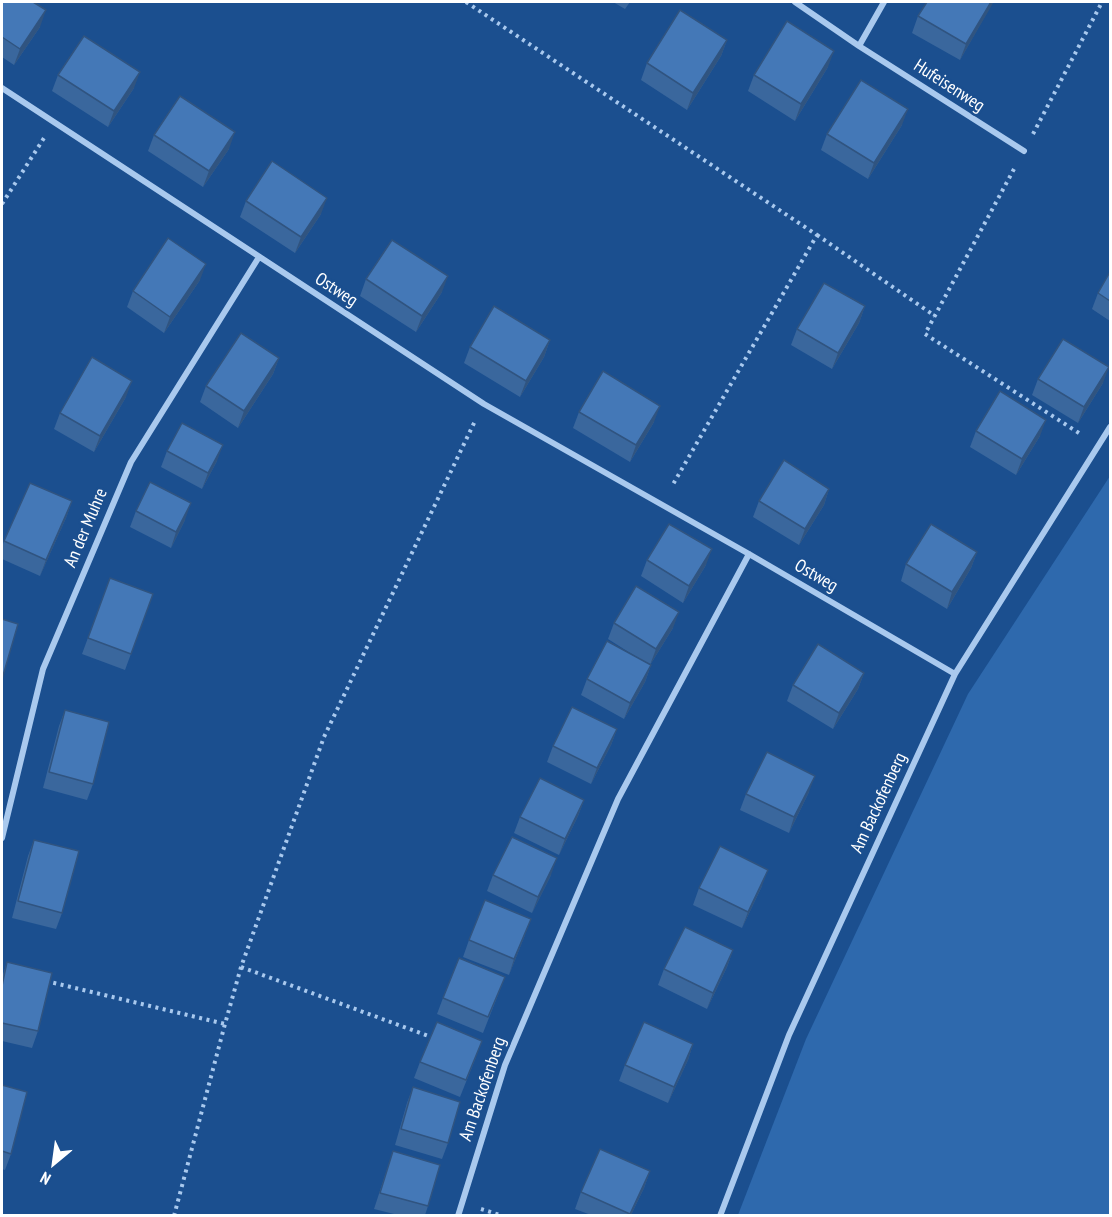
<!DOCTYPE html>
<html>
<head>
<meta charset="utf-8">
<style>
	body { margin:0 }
	#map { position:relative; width:1112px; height:1217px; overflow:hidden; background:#1b4f8f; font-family:"PT Sans Narrow",sans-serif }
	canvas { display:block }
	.frame { position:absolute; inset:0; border:3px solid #fff; pointer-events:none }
	.north { position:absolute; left:24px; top:1133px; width:60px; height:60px; -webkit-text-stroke:4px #1b4f8f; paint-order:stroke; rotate:209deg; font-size:16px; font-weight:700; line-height:24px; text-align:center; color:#fff }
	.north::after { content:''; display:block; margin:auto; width:21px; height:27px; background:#fff; clip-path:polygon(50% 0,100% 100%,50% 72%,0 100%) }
</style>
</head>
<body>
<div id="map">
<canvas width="1112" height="1217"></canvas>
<div class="frame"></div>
<div class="north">N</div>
</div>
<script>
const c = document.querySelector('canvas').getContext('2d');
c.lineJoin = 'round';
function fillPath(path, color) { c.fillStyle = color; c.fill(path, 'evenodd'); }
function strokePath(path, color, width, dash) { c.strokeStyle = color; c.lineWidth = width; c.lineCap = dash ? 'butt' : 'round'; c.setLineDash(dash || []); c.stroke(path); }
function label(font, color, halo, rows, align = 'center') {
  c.font = font + ' "PT Sans Narrow",sans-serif'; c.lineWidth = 5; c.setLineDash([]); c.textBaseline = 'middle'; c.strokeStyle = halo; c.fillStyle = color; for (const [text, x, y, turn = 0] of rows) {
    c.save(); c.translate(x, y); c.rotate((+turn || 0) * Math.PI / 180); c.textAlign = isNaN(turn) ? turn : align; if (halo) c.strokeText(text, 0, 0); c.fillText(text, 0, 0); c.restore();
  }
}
const green = new Path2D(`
	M1110,476v739h-372l68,-176 162,-345z`);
const path = new Path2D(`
	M466,2l351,233 -145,251
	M1033,134l69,-132
	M1014,169l-89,165 157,101
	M2,204l42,-66
	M817,235l118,81
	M241,967l193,71
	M46,981l179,43
	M481,1209l22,7
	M174,1216l51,-192 16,-57 83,-230 151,-316`);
const street = new Path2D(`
	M795,2l64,44 25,-44
	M859,46l165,105
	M2,88l482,316 265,150 206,120
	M2,838l41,-169 88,-207 128,-205
	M458,1216l47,-151 113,-266 131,-245
	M720,1216l69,-181 166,-361 155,-247`);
const wall = new Path2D(`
	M2,2l38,25 -26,38 -12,-8z
	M613,2h17l-5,7z
	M927,2h66l-33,58 -48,-27 6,-17z
	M727,40l-6,16 -34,54 -46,-30 6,-17z
	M828,67l-33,54 -47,-30 6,-16z
	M58,75l76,13 -26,39 -56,-36z
	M902,125l-34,54 -47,-29 6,-16z
	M154,135l75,14 -26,38 -55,-36z
	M246,201l75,13 -26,39 -55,-36z
	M1110,272v49l-18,-12 6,-16z
	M366,279l76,13 -26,40 -56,-36z
	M200,280l-36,53 -37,-26 6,-16z
	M865,306l-6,17 -27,46 -41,-24 6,-16z
	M550,340l-6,17 -24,40 -56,-34 6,-16z
	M279,358l-6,16 -35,54 -38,-26 6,-16z
	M1038,379l65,4 -25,40 -46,-28z
	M126,397l-32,55 -40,-23 6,-16z
	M579,412l75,10 -24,40 -57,-34z
	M976,431l64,5 -24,39 -46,-28z
	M167,451l50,10 -15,28 -41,-22z
	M829,489l-5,16 -25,40 -46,-28 6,-16z
	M72,501l-6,17 -26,58 -38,-17v-12l2,-6z
	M136,511l49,9 -14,28 -41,-21z
	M977,552l-6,16 -24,41 -46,-28 5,-17z
	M647,560l59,5 -23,38 -42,-27z
	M110,578l43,16 -28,76 -43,-16z
	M614,623l59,5 -23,37h1l-6,17 -21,37 -43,-24 6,-16 59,-16 -38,-24z
	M864,673l-6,16 -25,40 -46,-28 6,-16z
	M65,710l28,74 -6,16 -44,-12 16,-62z
	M617,729l-6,16 -20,39 -44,-22 6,-16z
	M809,792l-20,41 -49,-23 6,-16z
	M584,800l-6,16 -19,39 -45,-22 6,-16z
	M34,840l28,73 -6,16 -44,-11 16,-62z
	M493,875h58l-19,38 -45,-22z
	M762,886l-20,42 -49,-23 6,-17z
	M525,935l-16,40 -46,-18 6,-17z
	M733,950l-6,17 -20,42 -49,-24 6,-16z
	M7,962l31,69 -6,17 -30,-7v-63z
	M505,977l-22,56 -46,-19 6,-16z
	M693,1044l-5,16 -20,43 -49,-22 6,-16z
	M476,1057l-16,40 -46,-19 6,-16z
	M2,1085l9,69 -6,16 -3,-1z
	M413,1087l35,56 -6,16 -47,-14 12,-42z
	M393,1151l35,55 -3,9h-27l-24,-6z
	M650,1171l-6,17 -13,27h-40l-16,-6 6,-17z`);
const shadedWall = new Path2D(`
	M991,2h2l-1,3 -32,55 6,-16z
	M46,10l-6,17 -26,38 6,-16z
	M727,40l-6,16 -34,54 6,-17z
	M834,51l-6,16 -33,54 6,-17z
	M140,72l-6,16 -26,39 6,-16z
	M908,109l-6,16 -34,54 6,-16z
	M235,132l-6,17 -26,38 6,-16z
	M327,198l-6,16 -26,39 6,-16z
	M206,264l-6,16 -36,53 6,-16z
	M448,276l-6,16 -26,40 6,-16z
	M865,306l-6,17 -27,46 6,-16z
	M550,340l-6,17 -24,40 6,-16z
	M279,358l-6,16 -35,54 6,-17z
	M1109,367l-6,16 -25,40 6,-16z
	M132,381l-6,16 -32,55 6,-16z
	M660,406l-6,16 -24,40 6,-17z
	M1046,420l-6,16 -24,39 6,-16z
	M223,445l-6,16 -15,28 6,-16z
	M829,489l-5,16 -25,40 6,-16z
	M72,501l-6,17 -26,58 6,-16z
	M191,503l-6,17 -14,28 5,-16z
	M712,549l-6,16 -23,38 6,-17z
	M977,552l-6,16 -24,41 5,-17z
	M679,612l-6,16 -23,37 6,-16z
	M651,665l-6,17 -21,37 6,-16z
	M864,673l-6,16 -25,40 6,-16z
	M617,729l-6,16 -20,39 6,-16z
	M815,776l-6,16 -20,41 5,-16z
	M584,800l-6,16 -19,39 6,-16z
	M557,858l-6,17 -19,38 6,-16z
	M768,870l-6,16 -20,42 6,-16z
	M531,919l-6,16 -16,40 5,-16z
	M733,950l-6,17 -20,42 6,-16z
	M693,1044l-5,16 -20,43 6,-16z
	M650,1171l-6,17 -13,27h-1z`);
const building = new Path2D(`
	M2,2h31l13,8 -26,39 -18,-12z
	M927,2h64l-25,42 -48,-28z
	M680,10l47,30 -34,53 -46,-30z
	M787,21l47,30 -33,53 -47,-29z
	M84,36l56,36 -26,39 -56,-36z
	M861,80l47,29 -34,54 -47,-29z
	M180,96l55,36 -26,39 -55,-36z
	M272,161l55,37 -26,39 -55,-36z
	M168,238l38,26 -36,53 -37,-26z
	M392,240l56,36 -26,40 -56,-37z
	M1110,272v29l-12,-8z
	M824,283l41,23 -27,47 -41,-24z
	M494,306l56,34 -24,41 -56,-34z
	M241,333l38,25 -35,53 -38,-25z
	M1063,339l46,28 -25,40 -46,-28z
	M92,357l40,24 -32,55 -40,-23z
	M603,371l57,35 -24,39 -57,-33z
	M1000,391l46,29 -24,39 -46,-28z
	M182,423l41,22 -15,28 -41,-22z
	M784,460l45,29 -24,40 -46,-28z
	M150,482l41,21 -15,29 -40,-21z
	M30,483l42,18 -26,59 -42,-19z
	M669,524l43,25 -23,37 -42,-26z
	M931,524l46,28 -25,40 -46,-28z
	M110,578l43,16 -22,60 -43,-16z
	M636,586l43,26 -23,37 -42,-26z
	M2,619l16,5 -16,55z
	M607,641l44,24 -21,38 -43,-24z
	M818,644l46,29 -25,40 -46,-28z
	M572,707l45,22 -20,39 -44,-22z
	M65,710l44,12 -16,62 -44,-12z
	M767,752l48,24 -21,41 -48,-23z
	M540,778l44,22 -19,39 -45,-22z
	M512,837l45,21 -19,39 -45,-22z
	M34,840l45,11 -17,62 -44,-12z
	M720,846l48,24 -20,42 -49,-24z
	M485,900l46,19 -17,40 -45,-19z
	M685,927l48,23 -20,43 -49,-24z
	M459,958l46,19 -17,40 -45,-19z
	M7,962l45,11 -14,58 -36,-8v-37z
	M437,1022l45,19 -16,39 -46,-18z
	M644,1022l49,22 -19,43 -49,-22z
	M2,1085l25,7 -16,62 -9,-3z
	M413,1087l47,15 -12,41 -47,-14z
	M600,1149l50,22 -20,43 -49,-22z
	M393,1151l47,14 -12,41 -48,-13z`);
const streetNames = [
	["Hufeisenweg",949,86,33],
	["Ostweg",336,290,33],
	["An der Muhre",86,528,-67],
	["Ostweg",816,576,30],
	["Am Backofenberg",879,803,-65],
	["Am Backofenberg",483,1089,-71]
];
fillPath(green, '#2e69ad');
strokePath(path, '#a9c9ee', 4, [3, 4.5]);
strokePath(street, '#a9c9ee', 6);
fillPath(wall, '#3a679d');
fillPath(shadedWall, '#305480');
fillPath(building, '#4478b7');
strokePath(building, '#305480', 1.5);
label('18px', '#fff', '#1b4f8f', streetNames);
</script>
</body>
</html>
